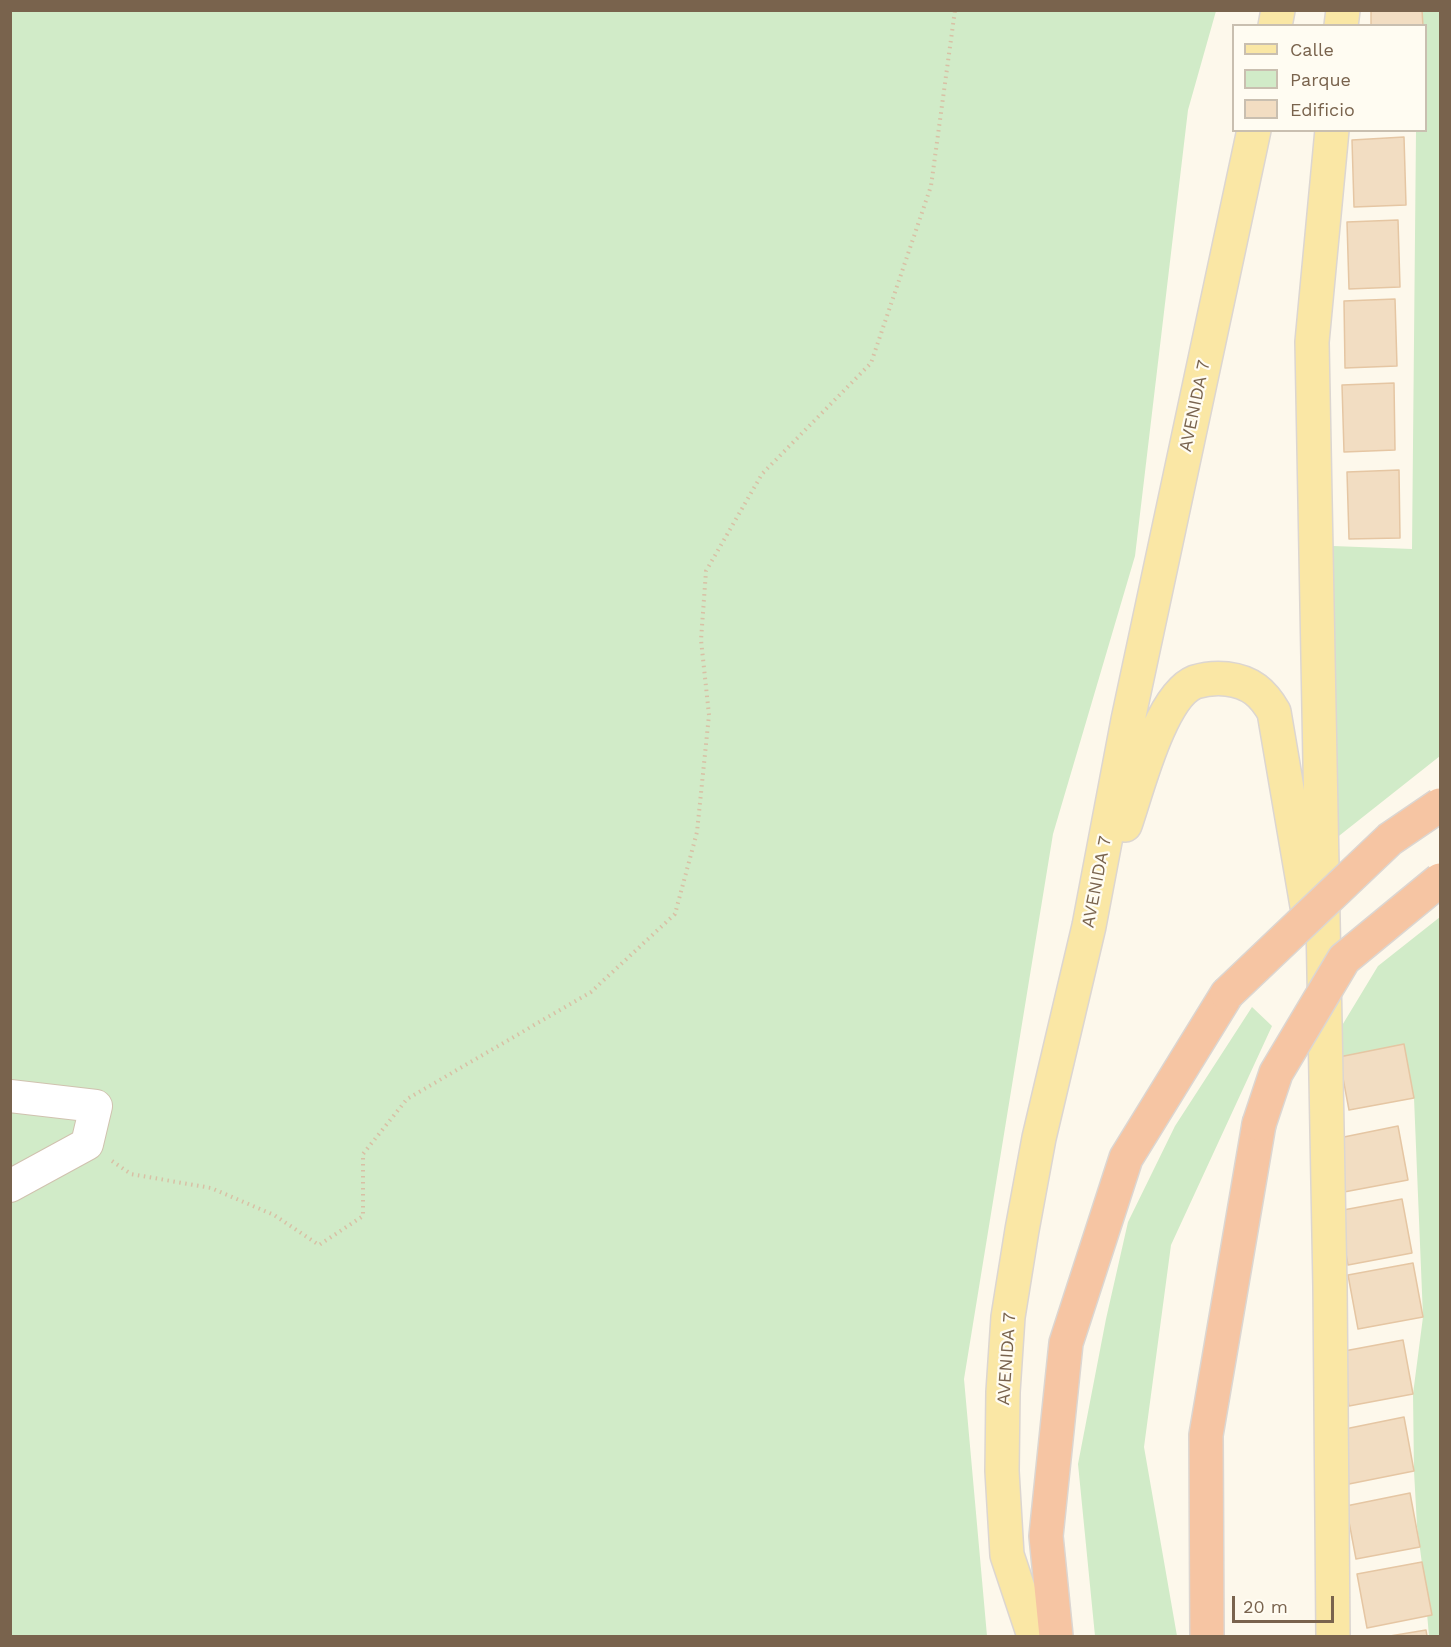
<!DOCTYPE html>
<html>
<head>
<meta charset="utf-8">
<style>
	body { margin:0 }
	#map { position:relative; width:1451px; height:1647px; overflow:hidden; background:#fdf8eb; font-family:"Work Sans",sans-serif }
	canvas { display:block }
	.frame { position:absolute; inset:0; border:12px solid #79634d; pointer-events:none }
	.legend { position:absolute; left:1232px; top:24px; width:195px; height:108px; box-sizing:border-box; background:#fffcf2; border:2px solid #c9bfb0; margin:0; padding:8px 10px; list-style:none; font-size:18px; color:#79634d }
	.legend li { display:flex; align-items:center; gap:12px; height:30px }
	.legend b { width:30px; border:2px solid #c9bfb0 }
	.scale { position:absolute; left:1232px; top:1596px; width:102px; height:27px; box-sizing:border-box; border:3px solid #79634d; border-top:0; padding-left:8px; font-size:18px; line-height:21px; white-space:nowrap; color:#79634d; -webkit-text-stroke:4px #fffcf2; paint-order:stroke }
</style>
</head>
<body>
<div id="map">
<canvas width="1451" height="1647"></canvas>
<div class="frame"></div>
<ul class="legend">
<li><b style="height:8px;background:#fae7a5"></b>Calle</li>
<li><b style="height:16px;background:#d1ebc8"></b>Parque</li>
<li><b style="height:16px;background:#f2ddc2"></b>Edificio</li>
</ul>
<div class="scale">20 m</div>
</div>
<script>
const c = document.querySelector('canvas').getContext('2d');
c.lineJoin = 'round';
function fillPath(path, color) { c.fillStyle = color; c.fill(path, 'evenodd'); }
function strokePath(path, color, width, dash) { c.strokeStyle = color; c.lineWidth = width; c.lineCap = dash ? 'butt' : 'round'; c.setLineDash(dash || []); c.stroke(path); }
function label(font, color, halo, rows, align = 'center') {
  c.font = font + ' "Work Sans",sans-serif'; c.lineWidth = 4.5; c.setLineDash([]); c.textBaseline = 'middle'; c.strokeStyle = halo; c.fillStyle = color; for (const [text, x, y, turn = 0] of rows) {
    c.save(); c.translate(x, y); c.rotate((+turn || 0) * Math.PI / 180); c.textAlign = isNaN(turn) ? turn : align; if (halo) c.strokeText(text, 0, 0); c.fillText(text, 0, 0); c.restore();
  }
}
const green = new Path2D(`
	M11,11h1205l-28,99 -53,446 -82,278 -89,545 23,257h-976z
	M1420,11h20v745l-110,87 3,-297 79,3 4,-418 10,-1v-104l-7,-1z
	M1440,917v719h-11l-5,-57 -7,-53 -3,-55 -1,-77 10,-77 -9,-219 -10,-54 -65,13 -7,-15 46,-76z
	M1252,1007l20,19 -101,219 -27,202 33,189h-82l-17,-172 28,-145 22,-97 47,-96z`);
const building = new Path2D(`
	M1371,10h51l1,16h-52z
	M1404,137l2,68 -52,2 -2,-67z
	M1398,220l2,67 -51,2 -2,-67z
	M1395,299l2,67 -52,2 -1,-67z
	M1394,383l1,67 -51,2 -2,-67z
	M1399,470l1,68 -51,1 -2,-67z
	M1404,1044l10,54 -65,12 -10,-53z
	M1398,1126l10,54 -64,12 -10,-53z
	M1402,1199l10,54 -64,12 -10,-54z
	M1413,1263l10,54 -65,12 -10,-54z
	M1403,1340l10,54 -64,12 -10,-54z
	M1404,1417l10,54 -65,13 -9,-54z
	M1410,1493l10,54 -64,12 -10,-53z
	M1422,1562l10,53 -65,13 -10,-54z
	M1426,1630l1,6h-37z`);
const path = new Path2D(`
	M112,1161l19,13 80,14 63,27 45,30 44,-29v-62l44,-55 184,-107 84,-78 22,-82 12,-117 -8,-75 5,-69 56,-97 109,-111 60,-177 24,-176`);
const street = new Path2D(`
	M10,1096l86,10 -9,38 -77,42`);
const primary = new Path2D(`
	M1275,26l3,-16
	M1341,26l2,-16
	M1332,130l-20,212 18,945 3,349
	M1125,825c12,-34 35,-129 70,-143 10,-3 23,-4 32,-3 24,3 36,14 47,33l33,194
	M1034,1636l-27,-81 -5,-84 1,-79 5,-75 14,-87 17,-92 50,-212 39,-206 126,-590`);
const highway = new Path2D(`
	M1056,1636l-10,-100 20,-193 60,-185 101,-164
	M1207,1636l-1,-201 53,-311`);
const highwayBridge = new Path2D(`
	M1227,994l163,-155 50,-34
	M1259,1124l17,-51 68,-114 96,-79`);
const streetNames = [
	["AVENIDA 7",1195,406,-78],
	["AVENIDA 7",1097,882,-79],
	["AVENIDA 7",1007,1359,-86]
];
fillPath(green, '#d1ebc8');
fillPath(building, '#f2ddc2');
strokePath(building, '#e5c6a3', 1.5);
strokePath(street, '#d0c2af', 34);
strokePath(primary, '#dcd6d1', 36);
strokePath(highway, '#dcd6d1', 36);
strokePath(path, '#d8c0a5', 4, [1.5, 4.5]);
strokePath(street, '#fff', 32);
strokePath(primary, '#fae7a5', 33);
strokePath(highway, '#f6c5a3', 33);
strokePath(highwayBridge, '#dcd6d1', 36, []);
strokePath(highwayBridge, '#f6c5a3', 33);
label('18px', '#79634d', '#fffcf2', streetNames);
</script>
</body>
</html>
